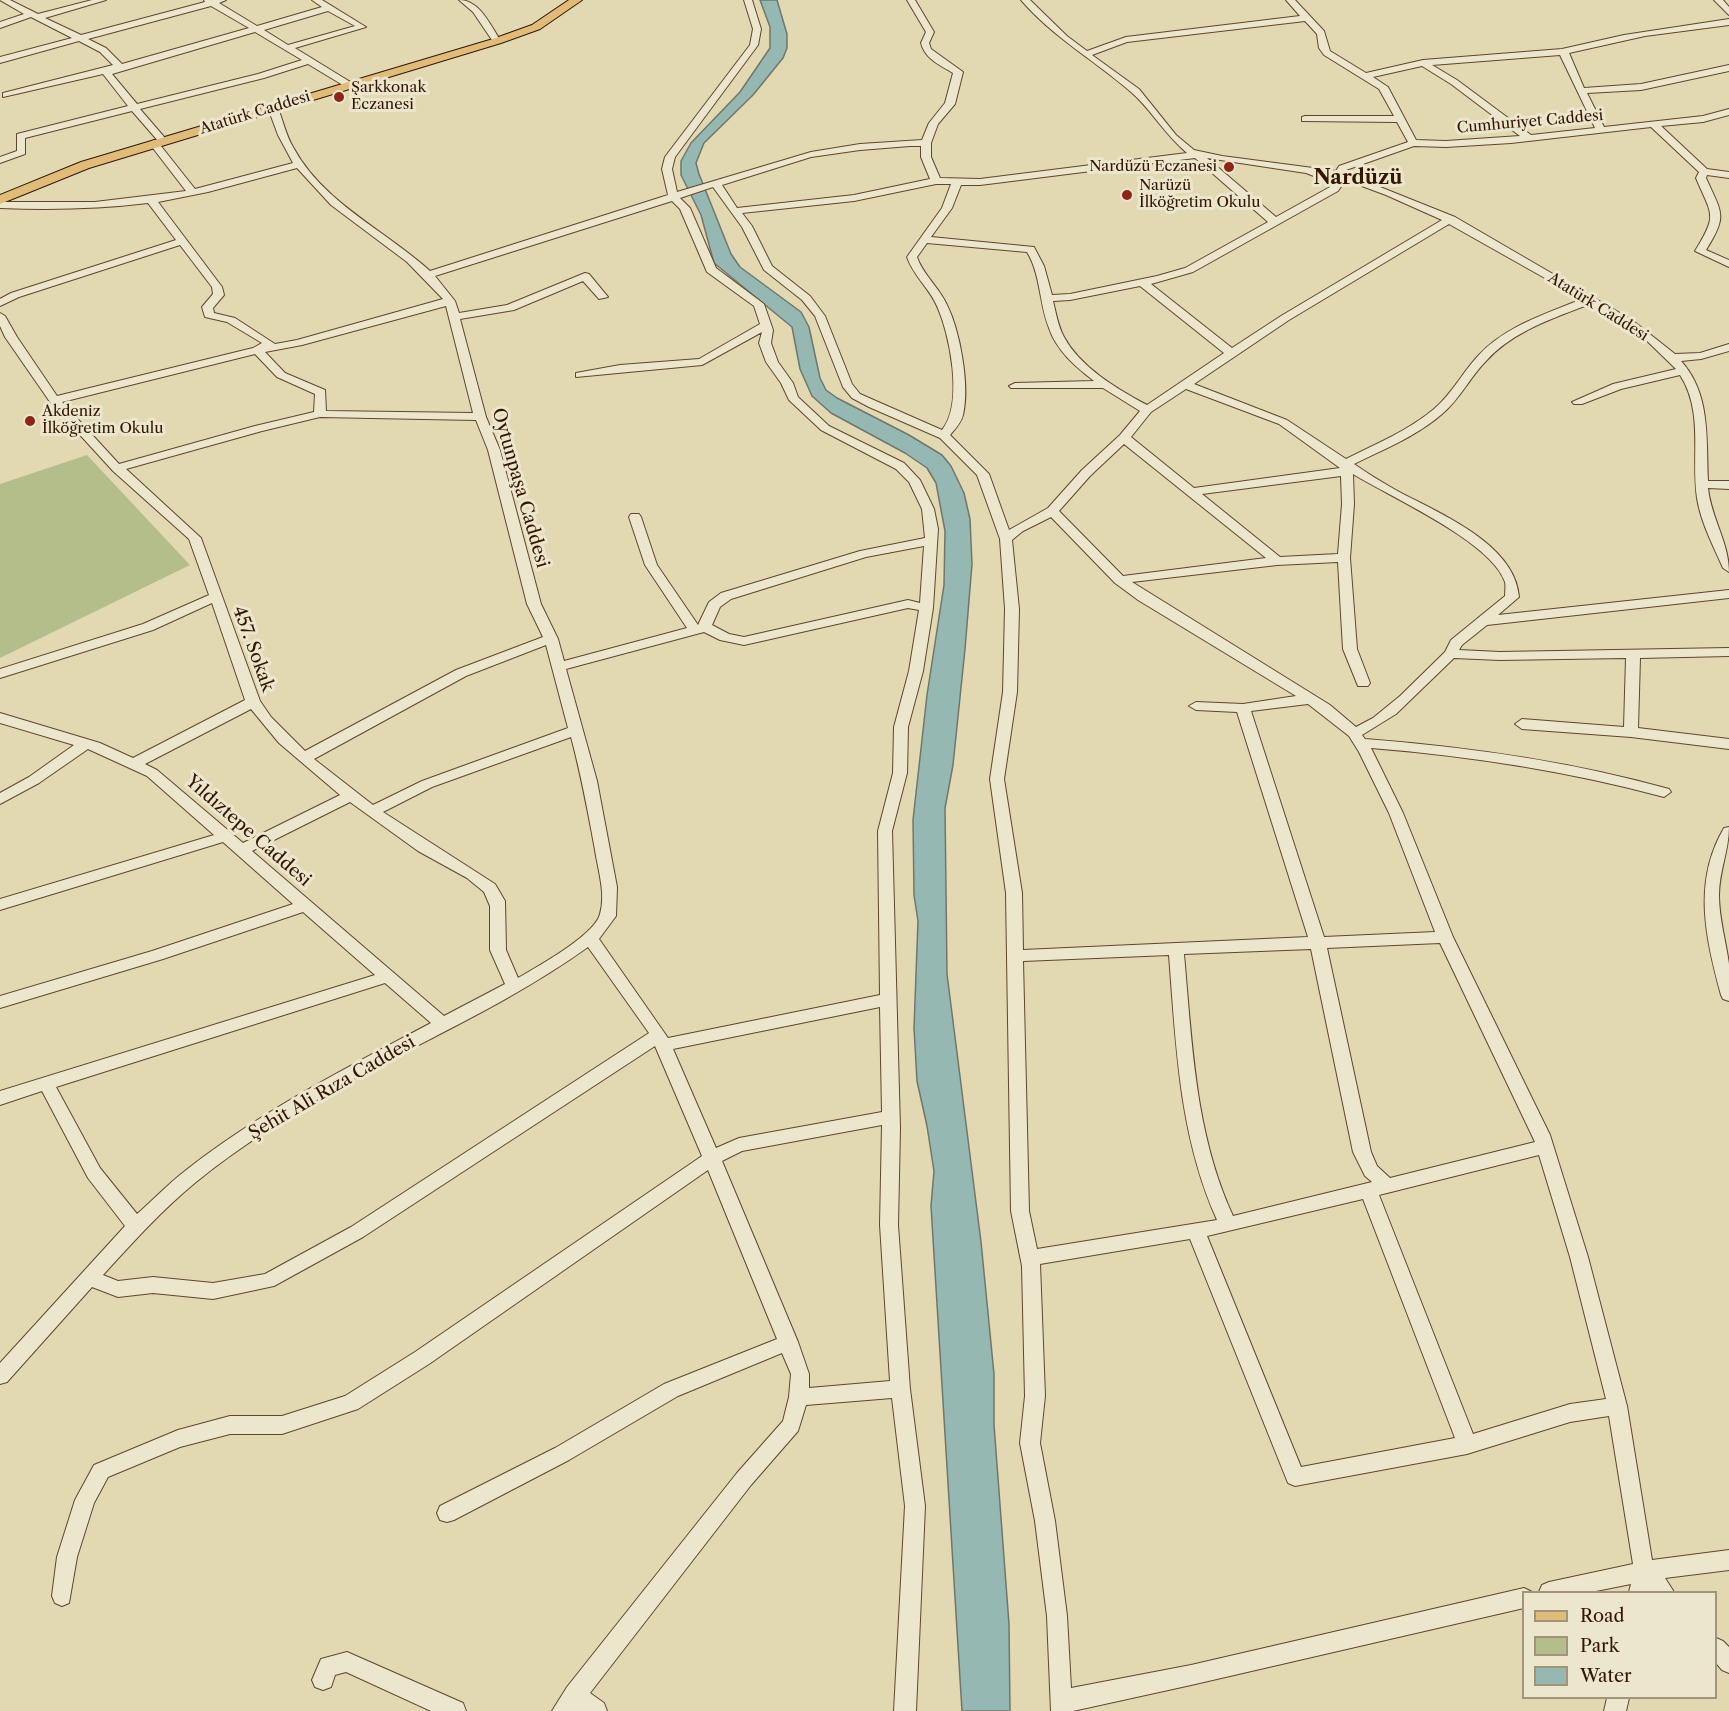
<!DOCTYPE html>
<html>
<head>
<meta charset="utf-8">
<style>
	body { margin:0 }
	#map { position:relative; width:1729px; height:1711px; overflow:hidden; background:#e2d8b2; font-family:"Libre Caslon Text",serif }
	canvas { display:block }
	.legend { position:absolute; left:1522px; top:1591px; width:195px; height:108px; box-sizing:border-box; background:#ece6cd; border:2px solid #a2937b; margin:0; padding:8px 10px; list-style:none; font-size:18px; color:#341600 }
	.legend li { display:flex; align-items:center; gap:12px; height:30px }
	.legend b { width:30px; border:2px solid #a2937b }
</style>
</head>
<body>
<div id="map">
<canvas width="1729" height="1711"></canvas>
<ul class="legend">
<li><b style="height:8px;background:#e1bc79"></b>Road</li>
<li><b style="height:16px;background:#b4be8b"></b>Park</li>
<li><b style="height:16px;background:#96b8b3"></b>Water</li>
</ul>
</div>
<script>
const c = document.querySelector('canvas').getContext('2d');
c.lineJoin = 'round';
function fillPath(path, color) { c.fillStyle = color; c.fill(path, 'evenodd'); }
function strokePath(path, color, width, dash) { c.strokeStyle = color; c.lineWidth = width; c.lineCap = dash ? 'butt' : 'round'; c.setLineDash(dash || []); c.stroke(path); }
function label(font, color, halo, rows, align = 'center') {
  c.font = font + ' "Libre Caslon Text",serif'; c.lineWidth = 6; c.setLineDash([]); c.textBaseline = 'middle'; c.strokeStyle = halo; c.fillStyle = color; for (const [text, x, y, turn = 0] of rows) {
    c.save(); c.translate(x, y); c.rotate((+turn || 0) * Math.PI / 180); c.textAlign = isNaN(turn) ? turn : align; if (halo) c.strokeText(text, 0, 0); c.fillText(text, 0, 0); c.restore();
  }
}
const green = new Path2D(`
	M87,455l103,110 -190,93v-174z`);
const water = new Path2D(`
	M760,0h17l10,34v14l-4,10 -30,37 -49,48 -8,20 3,11 32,80 9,13 61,45 8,15 11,51 6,12 11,8 72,37 33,20 9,11 13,27 6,26 2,45 -7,85 -12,116 -8,43 2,166 34,268 13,132v51l15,199 1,87h-48l-31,-505 3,-35 -7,-45 -10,-45 -3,-53 4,-107 -4,-26 -1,-75 14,-125 17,-110 1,-54 -9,-48 -9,-15 -22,-15 -74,-40 -19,-17 -12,-27 -8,-42 -78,-64 -13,-48 -20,-40v-14l10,-18 49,-51 30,-44v-21z`);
const minor = new Path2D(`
	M0,0h10l28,14 54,-14h14l-61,18 36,17 124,-33 -1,-2h22l-7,3 38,23 65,-19 -10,-7h10l44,27 -71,21 57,35v4h-6l-38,-23 -44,14 -124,31 25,29v4h-6l-27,-31 -107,27v16l-25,9v-6l17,-6v-17l111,-28 -25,-32 -100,23v-4l110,-28 -13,-13 -21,-11 -79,22v-6l72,-19 -41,-21 -31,11v-6l24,-8zM211,6l38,22 -127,36 -16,-16 -18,-9zM328,11l27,15 -67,19 -24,-15zM255,32l47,28 -44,14 -121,30 -25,-30z
	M459,0c21,0 31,25 42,41l-1,2h-6l-21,-31z
	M744,0h8l9,29 -3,16 -83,112 -3,12 5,23 134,-40 49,-8 62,-4 7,-17 16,-20 8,-30c-13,-8 -28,-14 -32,-30l5,-11 -19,-32h8l19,32 -5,11 2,6 32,23 -8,32 -17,20 -7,19v14l9,21 40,1 207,-26c-23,-19 -36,-44 -56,-61 -37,-32 -78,-55 -110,-92h9l37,36 20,15 39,-14 174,-21 -14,-16h9l29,31 6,20 36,22 57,-13 139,-11 62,-14 105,-16v6l-84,11 -76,17 15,35 57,-4 88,-19v6l-88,19 -54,3 17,34 99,-11 26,-7v6l-26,7 -42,4 46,43 22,3v6l-22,-3 -1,3c16,36 22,37 0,72l23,10v7l-34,-16c23,-37 17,-35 1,-73l3,-6 -48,-45 -140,16 -65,4 -32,-1 -68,24 -1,3 110,44 177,103 43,34 25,-1 29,-9v7l-28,8 -20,2c30,33 25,78 27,120h21v8l-21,-1c3,30 21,54 21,84l-6,-4c-10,-23 -22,-45 -26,-70 -6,-41 7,-86 -17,-123l-59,14 -39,15h-8l-2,-2 41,-18 63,-15 -32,-31 -54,-34c-36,14 -77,27 -104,57 -16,16 -26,38 -44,53 -25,22 -58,35 -88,50 13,9 26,17 40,25 41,23 121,53 125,108l-21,18 231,-25v8l-242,27 -25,20 -3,5 41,2 229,-4v8l-89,2 -2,70 91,11v10l-98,-12 -109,-8 -7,-5 7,-5 102,8 2,-69 -126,2 -46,-2 -58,56 -34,21 3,4c103,8 204,22 304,50l2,3 -7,5c-96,-26 -194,-41 -293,-49l32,65 50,124 97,198 38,122 39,149 25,154 77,-10v20l-64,8 9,14h-45l2,-8 -40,8h-52l3,-7 7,-3 84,-18 -24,-148 -39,6 -103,32 -172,32 -7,-3 -98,-244 -150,25 5,132 -5,47 15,78 12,95 4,72 120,-23 333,-77 8,4h-8v16l-333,77 -118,26h-22l-4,-95 -12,-95 -15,-78 5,-47 -3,-130 -11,-55 -5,-318 -16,-114 13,-87 2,-83 -5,-70 -23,-64 -37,-37 -71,-31 -17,-9 -9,-11 -28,-71 -13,-16 -38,-30 -22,-43 -29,-40 -33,11 10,10 26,60 48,36 9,26 -2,13 7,19 15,21 5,14 31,29 75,37 16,17 14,29 4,20 -5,79 -10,63 -15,56 -1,46 -15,58 8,297 -2,97 12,164 15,117 -9,205h-22l11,-205 -13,-108 -86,7 -8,26 -47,54 -161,208 14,10 3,8h-55l15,-24 170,-214 46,-52 6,-24 2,-23 -9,-21 -104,43 -109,64 -115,60 -7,2 -7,-2 -3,-7 3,-7 115,-58 109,-64 113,-45 -69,-169 -279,194 -71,45 -76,25h-52l-50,13 -72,30 -14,26 -17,54 -8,46 -7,3 -7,-3 -3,-7 5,-39 18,-57 19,-35 84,-35 52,-14h52l63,-20 70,-44 287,-196 -47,-110 -292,191 -89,49 -61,13 -60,-6 -35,4 -26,-10 -85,95 -7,2v-21l125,-137 -37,-48 -46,-87 -42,14v-14l375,-116 -72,-63 -140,47 -163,49v-12l152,-45 141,-47 -70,-62 -223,68v-11l214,-64 -67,-59 -59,-27 -49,34 -39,21v-11l29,-16 45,-32 -74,-22v-10l100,30 33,15 112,-58 -33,-97 -59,27 -153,48v-9l143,-45 66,-29 -20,-56 -76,-68 -63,-69 -45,-65 -5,-11v-13l5,3 12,21 40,59 196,-48 9,-5 -35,-21 -22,-5 -3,-10 11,-13 -1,-7 -32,-42 -161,52 -19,9v-7l11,-6 165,-53 -28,-37c-49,6 -98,7 -148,5v-6h95l91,-11 -37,-48 5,-3 3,1 38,48 98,-26 -15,-28 -10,-27 5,-3 5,3c5,13 8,27 15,39 30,56 92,83 137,124l238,-76 -6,-26 3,-12 85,-112 3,-16zM1305,21l12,13 2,14 5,7 55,34 15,27h-89l-3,1v4l95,1 11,20 -69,24 -3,5 -114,-15 -28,-6 -18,-15 -37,-46 -47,-34 35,-13zM1560,55l35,73 -64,7 -74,-55 -25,-15zM1422,66l29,18 69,52 -74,5 -30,-1 -28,-53 -15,-10zM910,146h11v11l9,22 -76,16 -117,13 -15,-23 89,-28 49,-7zM1195,158l73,64 -83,46 -28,8 -87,18 -18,1 -8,-29 -10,-19 -103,-10 21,-29 9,-23h19zM1207,158l99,15 26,10 -2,4 -54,30zM297,168l34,37 76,57 36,37 -146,41 -22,4 -40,-26 -21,-5 -1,-5 11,-13 -2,-8 -64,-85 50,-10zM1343,179l43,16 56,25 -161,96 -49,32 -81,-64 42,-12 145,-81 6,-9zM936,184h15l-9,24 -35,49c6,18 21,30 29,47 14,29 28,100 6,126l-82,-36 -8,-10 -27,-68 -15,-20 -38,-30 -20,-40 -10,-13 112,-12zM672,201l8,8 27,63 47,34 6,18 -61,35 -79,6 -44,8v4l126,-12 60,-33 -3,11 7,19 15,21 8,17 32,30 75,39 13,13 13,27 3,29 -65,13 -139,42 -12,9 -11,23 -41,-60 -16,-48 -2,-3h-8l-2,3 16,48 42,63 -123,33 -6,-22 -17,-35 -41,-154 -14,-33 -26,-98 54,-9 69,-29 16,18 9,-2 -19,-23 -4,-1 -78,32 -48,8 -4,-12 -20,-25zM1449,224l133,75c-36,15 -77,27 -104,57 -16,17 -26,38 -44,53 -26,22 -59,35 -88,50l-59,-39 -93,-36 95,-64zM927,243l100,9c14,23 12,51 22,76 7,22 27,39 45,53l-79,2 -6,3 2,2h92l37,23 -20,24 -38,35 -34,38 -39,22 -20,-56 -39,-39c5,-6 11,-12 13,-20 7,-29 -3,-84 -16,-110 -8,-18 -24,-30 -30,-48zM1140,286l84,67 -77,52c-30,-16 -67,-38 -83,-68 -6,-11 -8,-24 -11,-36l17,-1zM446,306l27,107 -147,-2 -1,-21 -40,-17 -20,-21 37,-7zM255,354l22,23 38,17 -1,18 -59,14 -136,38 -57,-62zM1186,389l93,35 61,44 -146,20 -63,-51 20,-25zM320,417l156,3 12,30 39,154 16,33 -87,33 -151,81 -34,-34 -11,-16 -59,-163 -75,-69 136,-38zM1124,444l142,114 -143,18 -64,-65 31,-35zM1353,474c37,23 138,67 152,108 1,4 0,10 0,14l-54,44 -6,12 -45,44 -27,22 -17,9 -26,-22 -198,-123 145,-17 61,-3 5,87 15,37h10l2,-3 -13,-34 -7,-91 4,-54zM1341,476l1,28 -4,50 -58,3 -78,-63zM1051,517l64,66 23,17 158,96 -53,8 -47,-2 -7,4 7,4 41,2 71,225 -285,13 -1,-57 -18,-114 13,-87 2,-83 -7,-69 11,-9zM924,546l-4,57 -12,-3 -164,37 -15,-3 -17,-9 8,-18 11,-8 135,-42zM908,608l11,2 -10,61 -15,56 -1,46 -15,58 2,164 -212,43 -69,-99 17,-23 1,-29 -20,-106 -31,-112 138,-37 16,8 24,5zM546,645l22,83 -146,53 -49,24 -59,-46 152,-83zM1308,704l41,32 10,16 30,61 46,119 -111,5 -73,-226zM251,709l28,34 61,52 -97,48 -86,-73 -12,-6zM571,737c10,37 17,75 24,113 3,20 11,44 5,64 -5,21 -63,53 -82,64l-12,-28 -1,-49 -10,-17 -112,-72 49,-25zM350,802l68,49 49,27 17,14 6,14v44l15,34 -61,32 -192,-165zM1440,943l95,199 -145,36 -13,-12 -6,-14 -44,-204zM588,947l61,86 -298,194 -86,47 -52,9 -60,-6 -35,4 -15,-6c29,-32 59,-65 93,-93 49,-40 107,-75 163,-106 77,-41 158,-78 229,-129zM1311,949l42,203 12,24 7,6 -139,34c-38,-82 -41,-173 -49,-262zM1169,955c7,90 10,181 48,265l-180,29 -8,-38 -6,-250zM385,983l46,40c-85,45 -171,89 -246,148 -17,13 -32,29 -48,43l-37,-46 -44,-81zM880,1007l2,105 -143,26 -23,10 -43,-99zM882,1125l-2,100 10,156 -81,7v-14l-11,-32 -76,-181 20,-10zM1539,1155l31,102 36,142 -36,5 -97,30 -94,-239zM1363,1199l92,239 -154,29 -94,-231z
	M1714,0h9l6,7v8z
	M1729,827c0,24 -10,44 -10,68 0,24 7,46 10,69 0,12 0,25 0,37l-6,-2 -2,-4c-15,-56 -29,-113 3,-167z
	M1716,1638l7,3 6,6v26l-7,-3 -6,-7z
	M347,1652l116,51 3,8h-35l-85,-39 -11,3 -4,12 -8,3 -8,-3 -3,-7 9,-21z
	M1607,1698h22l-3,13h-22z`);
const major = new Path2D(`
	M569,0h13l-42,29 -39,14 -412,125 -89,36v-9l81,-33 412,-123 39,-14z`);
const markers = [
	[339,97,6,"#8f2418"],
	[1229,167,6,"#8f2418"],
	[1127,195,6,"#8f2418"],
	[30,421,6,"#8f2418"]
];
const farPoinames = [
	["Şarkkonak",351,88],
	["Eczanesi",351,105],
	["Nardüzü Eczanesi",1217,167,"right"],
	["Narüzü",1139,186],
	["İlköğretim Okulu",1139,203],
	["Akdeniz",42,412],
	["İlköğretim Okulu",42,429]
];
const farStreetnames = [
	["Atatürk Caddesi",255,113,-17],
	["Cumhuriyet Caddesi",1530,122,-5],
	["Atatürk Caddesi",1598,307,32]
];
const streetNames = [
	["Oytunpaşa Caddesi",520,488,74],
	["457. Sokak",253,649,70],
	["Yıldıztepe Caddesi",248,831,41],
	["Şehit Ali Rıza Caddesi",332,1088,-30]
];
const farDistrictnames = [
	["Nardüzü",1358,178]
];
fillPath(green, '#b4be8b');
fillPath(water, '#96b8b3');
strokePath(water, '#6f776b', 1.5);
strokePath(minor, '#60462c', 2);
strokePath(major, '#341600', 2);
fillPath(minor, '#ece6cd');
fillPath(major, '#e1bc79');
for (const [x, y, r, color] of markers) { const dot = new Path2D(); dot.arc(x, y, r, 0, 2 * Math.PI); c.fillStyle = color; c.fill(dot); strokePath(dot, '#ece6cd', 2); }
label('15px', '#341600', '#ece6cd', farPoinames, 'left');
label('15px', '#341600', '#ece6cd', farStreetnames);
label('18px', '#341600', '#ece6cd', streetNames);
label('bold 20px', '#341600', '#ece6cd', farDistrictnames);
</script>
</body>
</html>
